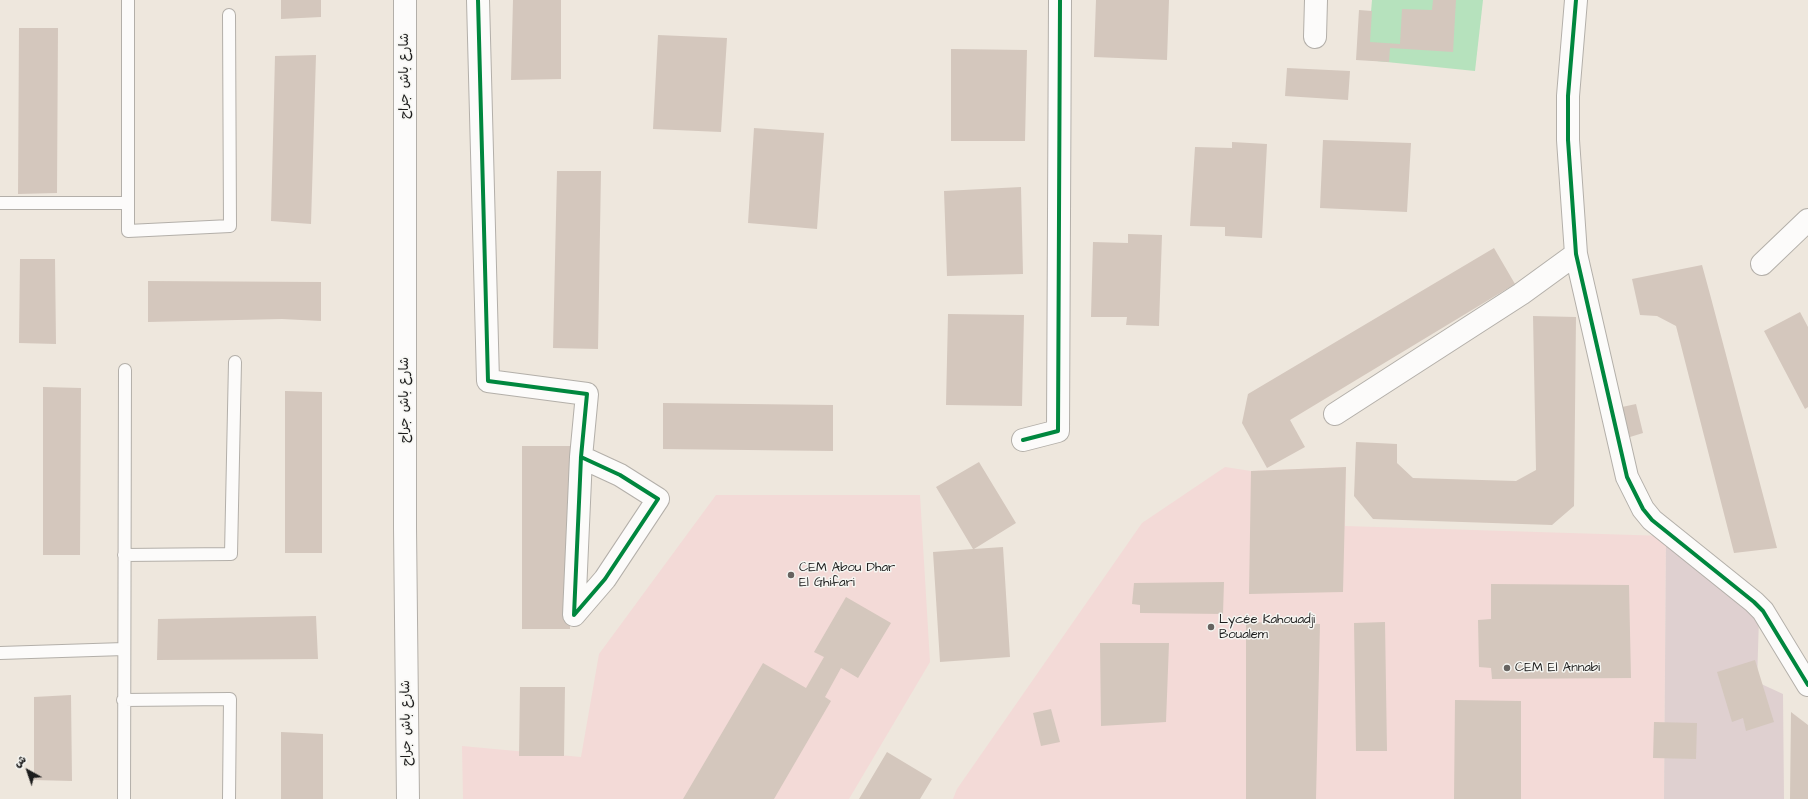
<!DOCTYPE html>
<html>
<head>
<meta charset="utf-8">
<style>
	body { margin:0 }
	#map { position:relative; width:1808px; height:799px; overflow:hidden; background:#eee7dd; font-family:"Architects Daughter","Playpen Sans Arabic",sans-serif }
	canvas { display:block }
	.north { position:absolute; left:8px; top:751px; width:40px; height:40px; -webkit-text-stroke:3px #f6f6f2; paint-order:stroke; rotate:320deg; font-size:11px; font-weight:700; line-height:16px; text-align:center; color:#1c1c1c }
	.north::after { content:''; display:block; margin:auto; width:14px; height:18px; background:#1c1c1c; clip-path:polygon(50% 0,100% 100%,50% 72%,0 100%) }
</style>
</head>
<body>
<div id="map">
<canvas width="1808" height="799"></canvas>
<div class="north">ش</div>
</div>
<script>
const c = document.querySelector('canvas').getContext('2d');
c.lineJoin = 'round';
function fillPath(path, color) { c.fillStyle = color; c.fill(path, 'evenodd'); }
function strokePath(path, color, width, dash) { c.strokeStyle = color; c.lineWidth = width; c.lineCap = dash ? 'butt' : 'round'; c.setLineDash(dash || []); c.stroke(path); }
function label(font, color, halo, rows, align = 'center') {
  c.font = font + ' "Architects Daughter","Playpen Sans Arabic",sans-serif'; c.lineWidth = 3; c.setLineDash([]); c.textBaseline = 'middle'; c.strokeStyle = halo; c.fillStyle = color; for (const [text, x, y, turn = 0] of rows) {
    c.save(); c.translate(x, y); c.rotate((+turn || 0) * Math.PI / 180); c.textAlign = isNaN(turn) ? turn : align; if (halo) c.strokeText(text, 0, 0); c.fillText(text, 0, 0); c.restore();
  }
}
const built = new Path2D(`
	M1225,467l26,4 95,-4 -1,59 321,10 -2,263h-711l4,-10 185,-266z
	M716,495h204l10,167 -81,137h-386l-1,-53 119,11 18,-103z`);
const industrial = new Path2D(`
	M1666,536l93,82 -2,64 26,12 1,105h-120z`);
const green = new Path2D(`
	M1372,0h111l-8,71 -108,-11z`);
const building = new Path2D(`
	M281,0h40v17l-40,2z
	M513,0h48v79l-50,1z
	M1096,0h73l-2,60 -73,-3z
	M1433,0h23l-3,52 -63,-4 -1,14 -33,-2 3,-50 13,1 -2,31 30,2 2,-35 30,1z
	M19,28h39l-1,165 -39,1z
	M658,35l69,3 -6,94 -68,-3z
	M951,49l76,1 -2,91h-74z
	M316,55l-5,169 -40,-3 4,-165z
	M1287,68l63,3 -2,29 -63,-4z
	M754,128l70,5 -7,96 -69,-6z
	M1323,140l88,3 -4,69 -87,-4z
	M1232,142l35,2 -5,94 -37,-2v-9l-35,-1 5,-79 37,1z
	M557,171h44l-3,178 -45,-1z
	M1021,187l2,87 -76,2 -3,-85z
	M1128,234l34,1 -3,91 -33,-1 1,-8h-36l2,-75 35,1z
	M1494,248l21,36 -225,136 15,27 -38,21 -25,-45 6,-29z
	M20,259h35l1,85 -37,-1z
	M1702,265l9,33 66,250 -43,5 -58,-227 -19,-10 -17,-1 -8,-36z
	M148,281l173,1v39l-39,-2 -134,3z
	M1800,312l8,15v80l-3,2 -41,-78z
	M948,314l76,1 -2,91 -76,-1z
	M1533,316l43,1 -2,189 -22,19 -179,-6 -19,-23 2,-54 41,2v19l16,15 103,3 20,-11z
	M43,387l38,1 -1,167h-37z
	M285,391l37,1v161h-37z
	M663,403l170,2v46l-170,-2z
	M1636,404l7,29 -13,4 -8,-30z
	M522,446h49l-1,183h-48z
	M979,462l37,61 -42,26 29,-2 7,110 -70,5 -7,-110 40,-3 -37,-62z
	M1346,467l-3,125 -94,2 2,-123z
	M1224,582l-1,32 -83,-1v-8l-8,-1 2,-21z
	M1491,584l138,1 2,93 -139,1 -1,-11 -12,-1 -1,-47 13,-1z
	M846,597l45,26 -33,55 -17,-10 -16,29 6,4 -57,98h-91l80,-136 43,25 18,-31 -10,-5z
	M316,616l2,43 -161,1 1,-41z
	M1246,622l74,2 -4,175h-70z
	M1385,622l2,129h-31l-2,-128z
	M1100,643h69l-3,79 -65,4z
	M1755,660l19,62 -28,9 -3,-13 -11,4 -15,-50z
	M520,687h45l-1,69h-45z
	M71,695l1,86 -38,-1v-83z
	M1455,700l66,1v98h-67z
	M1051,709l9,33 -19,4 -8,-33z
	M1791,712l17,13v74h-18z
	M1654,722l43,1 -1,36 -43,-1z
	M281,732l42,2v65h-42z
	M887,752l45,27 -12,20h-61z`);
const service = new Path2D(`
	M128,0v231l102,-5 -1,-211
	M0,203h128
	M124,555l107,-1 4,-192
	M0,653l124,-4
	M123,700l107,-1 -1,100
	M124,799l1,-429`);
const minor = new Path2D(`
	M478,0l10,381 99,13 -6,63 -7,158 31,-36 53,-80 -38,-24 -39,-18
	M1576,0l-8,96v44l8,114 51,223 16,32 9,11 102,82 9,9 45,74
	M1315,37l1,-37
	M1762,264l46,-44
	M1335,414l186,-120 55,-40
	M1023,440l35,-9 2,-431`);
const secondary = new Path2D(`
	M405,0v528l3,271`);
const cycleway = new Path2D(`
	M478,0l10,381 99,13 -6,63 -7,158 31,-36 53,-80 -38,-24 -39,-18
	M1576,0l-8,96v44l8,114 51,223 16,32 9,11 102,82 9,9 45,74
	M1023,440l35,-9 2,-431`);
const markers = [
	[791,575,4,"#666360"],
	[1211,627,4,"#666360"],
	[1507,668,4,"#666360"]
];
const streetNames = [
	["شارع باش جراح",405,76,-90],
	["شارع باش جراح",405,400,-90],
	["شارع باش جراح",407,723,-91]
];
const poiNames = [
	["CEM Abou Dhar",799,568],
	["El Ghifari",799,583],
	["Lycée Kahouadji",1219,620],
	["Boualem",1219,635],
	["CEM El Annabi",1515,668]
];
fillPath(built, '#f3dad7');
fillPath(industrial, '#dfd0d0');
fillPath(green, '#b6e2bd');
fillPath(building, '#d4c7bd');
strokePath(service, '#b3afa9', 14);
strokePath(minor, '#b3afa9', 24);
strokePath(secondary, '#b3afa9', 24);
strokePath(service, '#fcfbfa', 12);
strokePath(minor, '#fcfbfa', 22);
strokePath(secondary, '#fcfbfa', 22);
strokePath(cycleway, '#00873e', 4);
for (const [x, y, r, color] of markers) { const dot = new Path2D(); dot.arc(x, y, r, 0, 2 * Math.PI); c.fillStyle = color; c.fill(dot); strokePath(dot, '#f6f6f2', 1.5); }
label('13px', '#1c1c1c', '#f6f6f2', streetNames);
label('13px', '#1c1c1c', '#f6f6f2', poiNames, 'left');
</script>
</body>
</html>
